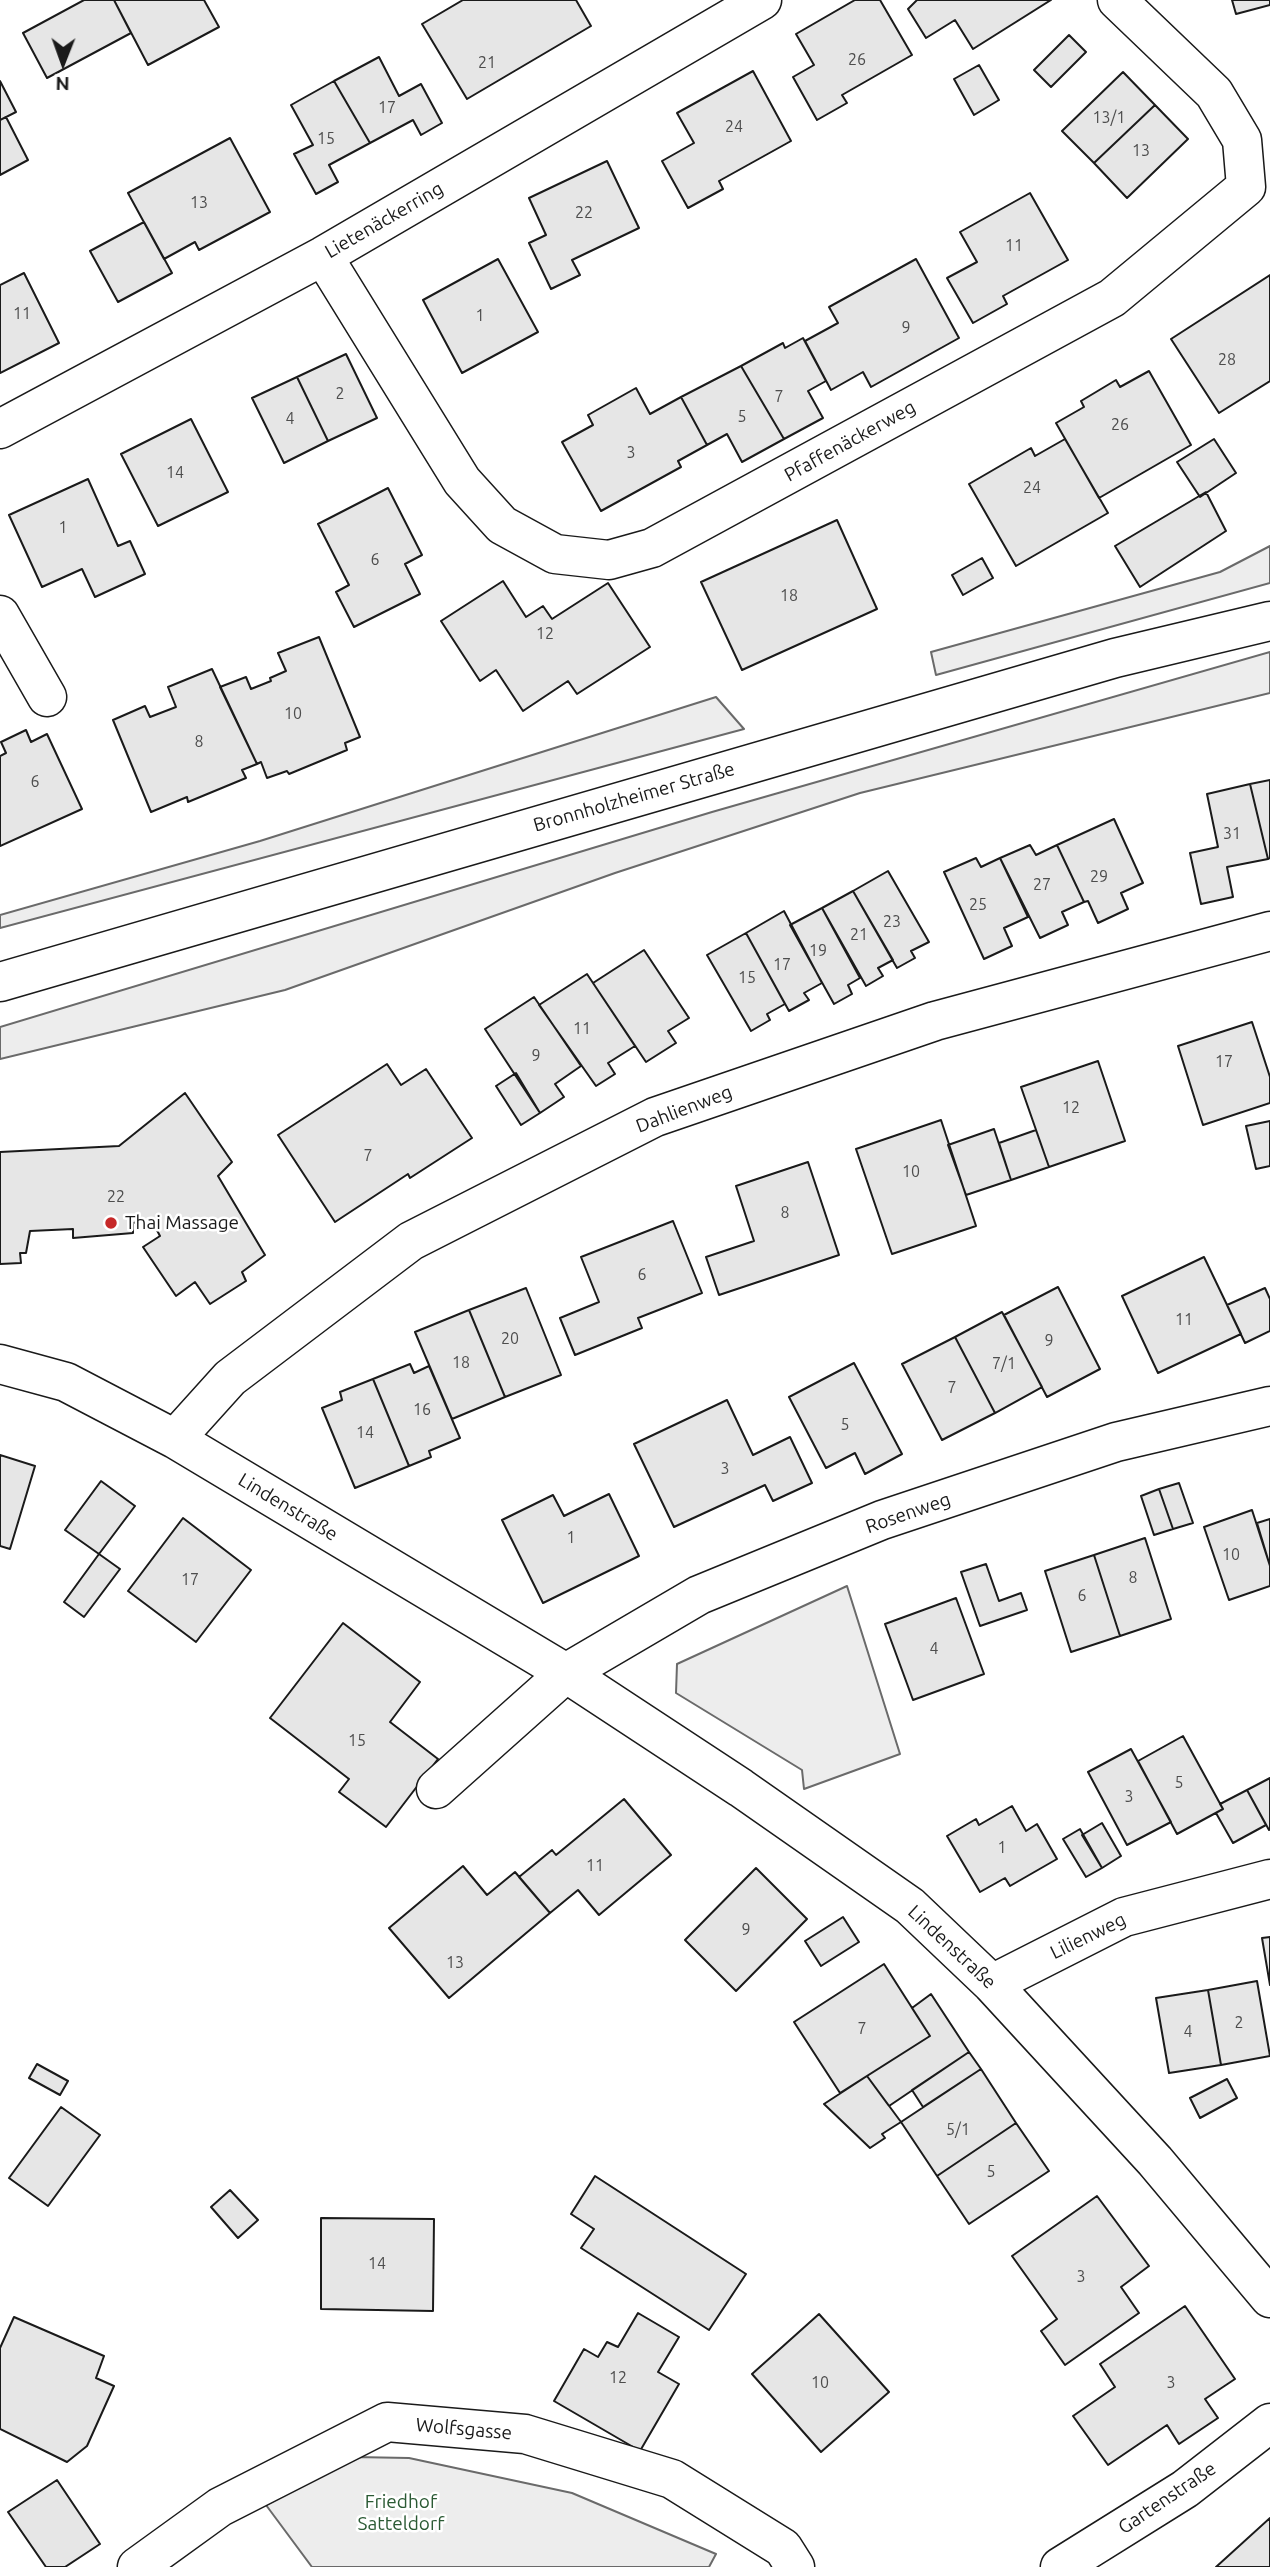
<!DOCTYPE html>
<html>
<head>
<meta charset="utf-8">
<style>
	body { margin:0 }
	#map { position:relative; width:1270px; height:2567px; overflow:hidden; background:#fff; font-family:Ubuntu,sans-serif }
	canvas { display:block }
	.north { position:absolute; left:28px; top:28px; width:70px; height:70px; -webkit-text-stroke:5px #fff; paint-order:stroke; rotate:181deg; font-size:19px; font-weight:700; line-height:28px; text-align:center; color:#1a1a1a }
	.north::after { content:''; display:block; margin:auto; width:24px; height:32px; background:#1a1a1a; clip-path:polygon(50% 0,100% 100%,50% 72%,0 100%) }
</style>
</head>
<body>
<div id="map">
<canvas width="1270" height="2567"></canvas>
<div class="north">N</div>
</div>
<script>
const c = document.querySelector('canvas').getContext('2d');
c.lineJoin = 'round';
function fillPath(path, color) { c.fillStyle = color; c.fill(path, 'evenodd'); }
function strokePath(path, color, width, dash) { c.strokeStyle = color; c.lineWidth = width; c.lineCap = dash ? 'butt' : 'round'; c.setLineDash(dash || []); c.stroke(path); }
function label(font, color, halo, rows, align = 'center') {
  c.font = font + ' Ubuntu,sans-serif'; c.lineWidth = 5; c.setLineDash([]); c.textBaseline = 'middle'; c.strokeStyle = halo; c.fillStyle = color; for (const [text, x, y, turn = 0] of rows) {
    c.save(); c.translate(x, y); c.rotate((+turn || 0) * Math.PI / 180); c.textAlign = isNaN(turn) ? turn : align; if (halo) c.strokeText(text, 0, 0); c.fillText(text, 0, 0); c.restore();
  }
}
const built = new Path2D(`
	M1270,546v37l-334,92 -5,-23 289,-80z
	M1270,652v41l-410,100 -245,80 -330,117 -285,69v-32l712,-215z
	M716,697l28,32 -744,199v-13l260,-74z
	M847,1586l53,168 -96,35 -2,-19 -126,-77 1,-29z
	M354,2457l55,1 163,35 144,61 -7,13h-397l-46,-62z`);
const building = new Path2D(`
	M84,0h30l17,33 -84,45 -24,-45z
	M114,0h90l15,27 -71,38z
	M463,0h113l15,26 -124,73 -45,-75z
	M855,0h25l32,55 -70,40 5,8 -30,17 -24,-43 21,-12 -18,-31z
	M917,0h134l-78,49 -18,-29 -29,18 -18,-29z
	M1232,0h38v5l-34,9z
	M1069,35l17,17 -35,35 -17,-17z
	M379,57l20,39 22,-12 21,39 -21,12 -8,-15 -43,23 -36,-62z
	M979,65l20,35 -25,15 -20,-36z
	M753,71l38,70 -72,40 4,8 -35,19 -26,-47 32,-18 -17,-30z
	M1123,72l32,33 -61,58 -32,-32z
	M0,81l16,31 -16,8z
	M334,81l36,62 -41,22 9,17 -22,12 -22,-40 19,-9 -22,-40z
	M1155,105l33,34 -61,59 -33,-35z
	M6,117l22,43 -28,15v-55z
	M230,138l40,74 -71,38 -4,-8 -31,17 -36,-66z
	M607,161l32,67 -67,32 8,15 -29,14 -22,-46 17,-8 -17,-37z
	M1030,193l38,67 -65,36 4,8 -34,19 -26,-45 30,-16 -17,-30z
	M144,222l28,51 -54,29 -28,-51z
	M498,259l40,73 -76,41 -39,-73z
	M916,259l43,79 -88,49 -8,-15 -32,18 -26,-49 33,-18 -9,-16z
	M24,273l35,70 -59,30v-88z
	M1270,275v106l-51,32 -48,-74z
	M803,338l23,43 -18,10 15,27 -39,21 -43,-73 42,-23 2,5z
	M346,354l31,64 -49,23 -31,-64z
	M741,366l43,73 -42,23 -15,-28 -20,11 -26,-48z
	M1149,371l42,74 -92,53 -43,-75 28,-16 -3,-6 35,-21 4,7z
	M297,377l31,64 -44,22 -32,-65z
	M636,388l14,26 31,-17 26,48 -29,16 3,6 -80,44 -39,-69 31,-17 -5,-10z
	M191,419l37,73 -70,34 -37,-72z
	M1065,439l43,74 -92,53 -47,-82 62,-36 4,8z
	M1214,439l22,34 -36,24 -23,-35z
	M88,479l30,67 12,-5 15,33 -50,23 -13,-28 -40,18 -33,-72z
	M388,488l34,67 -17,9 15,30 -66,33 -18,-35 13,-7 -31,-61z
	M1206,492l20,39 -86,56 -25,-41z
	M837,520l40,89 -135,61 -41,-88z
	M982,558l11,20 -30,17 -11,-20z
	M503,581l23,36 17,-11 9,13 56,-36 42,64 -73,47 -9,-13 -45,30 -27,-41 -16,11 -39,-60z
	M319,637l41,100 -15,6 2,7 -58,24 -2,-3 -20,7 -6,-16 -4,2 -37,-77 26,-10 5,12 20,-8 -1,-3 16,-7 -8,-18z
	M212,669l45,95 -15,6 4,8 -58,24 -1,-5 -36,15 -38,-92 32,-14 5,11 26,-10 -8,-20z
	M26,730l5,12 16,-8 35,75 -82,37v-90l6,-3 -5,-11z
	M1270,780v78l-2,1 -18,-75z
	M1250,784l18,75 -41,8 6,30 -32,7 -11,-51 28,-6 -11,-53z
	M1114,819l29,64 -22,10 7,16 -30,14 -10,-22 -4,1 -27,-57z
	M1030,845l6,10 21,-10 27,57 -22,10 6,13 -28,13 -40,-80z
	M976,858l5,9 19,-9 28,59 -24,11 8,18 -28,13 -40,-87z
	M888,871l41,71 -18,9 4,7 -18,10 -44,-77z
	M853,891l40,69 -15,8 5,8 -17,10 -44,-78z
	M822,908l38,70 -12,7 4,9 -18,10 -44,-79z
	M784,911l38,72 -18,10 5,7 -20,11 -43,-78z
	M746,933l39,71 -18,10 3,6 -19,11 -44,-76z
	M644,950l45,68 -21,13 8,12 -30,19 -53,-79z
	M587,974l48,72 -27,17 7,11 -19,12 -57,-81z
	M534,997l47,69 -26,18 9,13 -24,16 -55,-84z
	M1252,1022l18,55v26l-67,22 -25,-79z
	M1098,1061l27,80 -76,26 -28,-80z
	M387,1064l14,21 25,-16 46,69 -62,40 -2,-4 -73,48 -57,-87z
	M516,1073l24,40 -19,12 -25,-39z
	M185,1093l47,69 -14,14 47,79 -23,17 4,9 -36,23 -15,-22 -19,14 -33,-49 17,-11 -9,-17 -18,4v10l-60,5v-9l-43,2 -4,22h-6l1,10 -21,1v-112l119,-6z
	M941,1120l35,106 -84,28 -36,-105z
	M1270,1121v45l-14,3 -10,-43z
	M994,1129l17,51 -45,15 -18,-50z
	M1036,1130l13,37 -38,13 -12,-37z
	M808,1162l31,93 -120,40 -13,-38 48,-16 -18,-55z
	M673,1221l29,72 -64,25 4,10 -67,27 -15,-37 39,-16 -18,-45z
	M1204,1257l37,77 -83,39 -36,-77z
	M1058,1287l42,82 -53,28 -43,-82z
	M526,1288l35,87 -56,22 -36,-87z
	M1265,1288l5,11v32l-25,12 -18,-38z
	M469,1310l36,87 -53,22 -37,-87z
	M1002,1312l40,75 -47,26 -40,-76z
	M955,1337l40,76 -53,27 -40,-76z
	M854,1363l48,91 -37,20 -10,-21 -29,15 -37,-71z
	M410,1364l4,9 15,-7 31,72 -31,13 2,6 -22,9 -36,-87z
	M373,1379l36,87 -54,22 -33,-80 20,-8 -2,-8z
	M727,1400l26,55 37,-18 22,46 -39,18 -8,-16 -91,42 -40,-83z
	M0,1455l35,11 -25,83 -10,-3z
	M101,1481l34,25 -36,48 -34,-24z
	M1179,1483l14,40 -20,6 -14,-40z
	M1159,1489l14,40 -19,6 -13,-39z
	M609,1494l30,62 -96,47 -41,-83 51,-25 11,21z
	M1252,1510l18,56v20l-41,14 -25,-73z
	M183,1518l68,52 -55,72 -68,-51z
	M1270,1519v47l-13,-43z
	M1145,1538l26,81 -51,17 -26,-81z
	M99,1554l21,15 -36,48 -20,-15z
	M1094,1555l26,81 -49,16 -26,-81z
	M986,1564l13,37 22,-8 6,17 -47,16 -19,-54z
	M956,1598l28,76 -71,26 -28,-76z
	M343,1623l77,59 -30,40 48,37 -52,68 -47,-35 10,-13 -79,-61z
	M1183,1736l40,73 -46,25 -39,-73z
	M1131,1749l40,73 -44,23 -39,-73z
	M1270,1778v51l-1,1 -22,-40z
	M1247,1790l19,35 -33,18 -17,-30 7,-4 -3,-5z
	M624,1799l47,56 -72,60 -21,-25 -28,23 -31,-36 33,-27 4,5z
	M1012,1806l14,25 11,-7 20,35 -47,27 -5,-8 -25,14 -33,-56 29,-17 3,6z
	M1102,1823l19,33 -19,12 -20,-33z
	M1080,1829l22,39 -16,9 -23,-38z
	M463,1866l24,29 28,-23 35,41 -101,85 -60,-70z
	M756,1868l51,51 -71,72 -51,-51z
	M843,1917l16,25 -38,24 -16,-25z
	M1270,1937v48l-8,-47z
	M884,1964l46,72 -90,57 -46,-71z
	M1257,1981l13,75 -49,9 -13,-75z
	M1208,1990l13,75 -52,8 -13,-75z
	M931,1994l38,58 -80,54 -22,-30 63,-40 -18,-28z
	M969,2052l12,17 -58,38 -11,-17z
	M37,2064l31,17 -8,14 -31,-17z
	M981,2069l35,54 -79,53 -36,-54z
	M867,2076l34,46 -19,12 3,4 -15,10 -46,-44z
	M1227,2079l10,19 -37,20 -10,-20z
	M61,2107l39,28 -52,71 -39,-28z
	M1016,2123l33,48 -80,53 -32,-48z
	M595,2176l151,98 -37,56 -128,-82 13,-19 -23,-15z
	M230,2190l28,30 -20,18 -27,-31z
	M1097,2196l52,70 -28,21 18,26 -74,52 -24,-34 16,-12 -45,-63z
	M321,2218l113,1 -1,92 -112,-2z
	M1185,2306l50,73 -30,20 13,19 -39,26 -12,-19 -59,40 -35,-49 42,-29 -15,-23z
	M638,2313l41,24 -21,35 21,12 -39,67 -86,-50 30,-52 14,8 9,-15 11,5z
	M819,2314l70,78 -68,60 -69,-78z
	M14,2317l90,39 -8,22 18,8 -27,60 -20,16 -67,-33v-81z
	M57,2480l43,64 -35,23h-19l-38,-55z
	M1270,2518v49h-54z`);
const minor = new Path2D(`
	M323,256l139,225 40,44 53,29 54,6 43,-12 460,-250 134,-111 -4,-47 -28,-47 -97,-93
	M0,429l323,-173 439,-256
	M0,615l47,82
	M0,1364l66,18 109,57 391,234 175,115 169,118 82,78 163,177 115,137
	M175,1439l55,-61 181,-137 244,-124 280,-96 335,-90
	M436,1789l130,-116 133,-78 183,-75 234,-78 154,-36
	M992,1984l132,-67 146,-38
	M137,2567l83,-60 167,-85 138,12 147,45 111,69 12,19
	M1060,2567l125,-78 85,-66`);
const tertiary = new Path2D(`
	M0,982l1115,-324 155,-37`);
const markers = [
	[111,1223,7,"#c62828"]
];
const numberNames = [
	["26",857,60],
	["21",487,63],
	["17",387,108],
	["13/1",1109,118],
	["24",734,127],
	["15",326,139],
	["13",1141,151],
	["13",199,203],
	["22",584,213],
	["11",1014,246],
	["11",22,314],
	["1",480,316],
	["9",906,328],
	["28",1227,360],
	["2",340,394],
	["7",779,397],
	["5",742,417],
	["4",290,419],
	["26",1120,425],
	["3",631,453],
	["14",175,473],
	["24",1032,488],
	["1",63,528],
	["6",375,560],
	["18",789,596],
	["12",545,634],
	["10",293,714],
	["8",199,742],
	["6",35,782],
	["31",1232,834],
	["29",1099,877],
	["27",1042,885],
	["25",978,905],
	["23",892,922],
	["21",859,935],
	["19",818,951],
	["17",782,965],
	["15",747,978],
	["11",582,1029],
	["9",536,1056],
	["17",1224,1062],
	["12",1071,1108],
	["7",368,1156],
	["10",911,1172],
	["22",116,1197],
	["8",785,1213],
	["6",642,1275],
	["11",1184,1320],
	["20",510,1339],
	["9",1049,1341],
	["18",461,1363],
	["7/1",1004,1364],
	["7",952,1388],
	["16",422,1410],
	["5",845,1425],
	["14",365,1433],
	["3",725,1469],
	["1",571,1538],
	["10",1231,1555],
	["8",1133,1578],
	["17",190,1580],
	["6",1082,1596],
	["4",934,1649],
	["15",357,1741],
	["5",1179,1783],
	["3",1129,1797],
	["1",1002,1848],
	["11",595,1866],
	["9",746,1930],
	["13",455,1963],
	["2",1239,2023],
	["7",862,2029],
	["4",1188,2032],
	["5/1",958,2130],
	["5",991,2172],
	["14",377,2264],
	["3",1081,2277],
	["12",618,2378],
	["10",820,2383],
	["3",1171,2383]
];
const streetNames = [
	["Lietenäckerring",384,220,-30],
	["Pfaffenäckerweg",850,441,-29],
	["Bronnholzheimer Straße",634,797,-16],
	["Dahlienweg",684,1109,-21],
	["Lindenstraße",288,1507,31],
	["Rosenweg",908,1513,-19],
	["Lilienweg",1088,1936,-26],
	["Lindenstraße",952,1947,43],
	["Wolfsgasse",464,2429,5],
	["Gartenstraße",1167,2498,-34]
];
const poiNames = [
	["Thai Massage",125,1223]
];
const parkNames = [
	["Friedhof",401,2502],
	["Satteldorf",401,2524]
];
fillPath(built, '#ededed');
strokePath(built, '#6a6a6a', 2);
fillPath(building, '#e6e6e6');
strokePath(building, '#1a1a1a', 2);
strokePath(minor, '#1a1a1a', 41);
strokePath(tertiary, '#1a1a1a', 41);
strokePath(minor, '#fff', 38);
strokePath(tertiary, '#fff', 38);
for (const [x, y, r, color] of markers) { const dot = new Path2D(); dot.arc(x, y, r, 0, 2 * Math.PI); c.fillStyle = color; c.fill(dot); strokePath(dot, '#fff', 2.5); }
label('16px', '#4d4d4d', null, numberNames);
label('19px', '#1a1a1a', '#fff', streetNames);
label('19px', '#1a1a1a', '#fff', poiNames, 'left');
label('19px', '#2b5a34', '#fff', parkNames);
</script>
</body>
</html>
